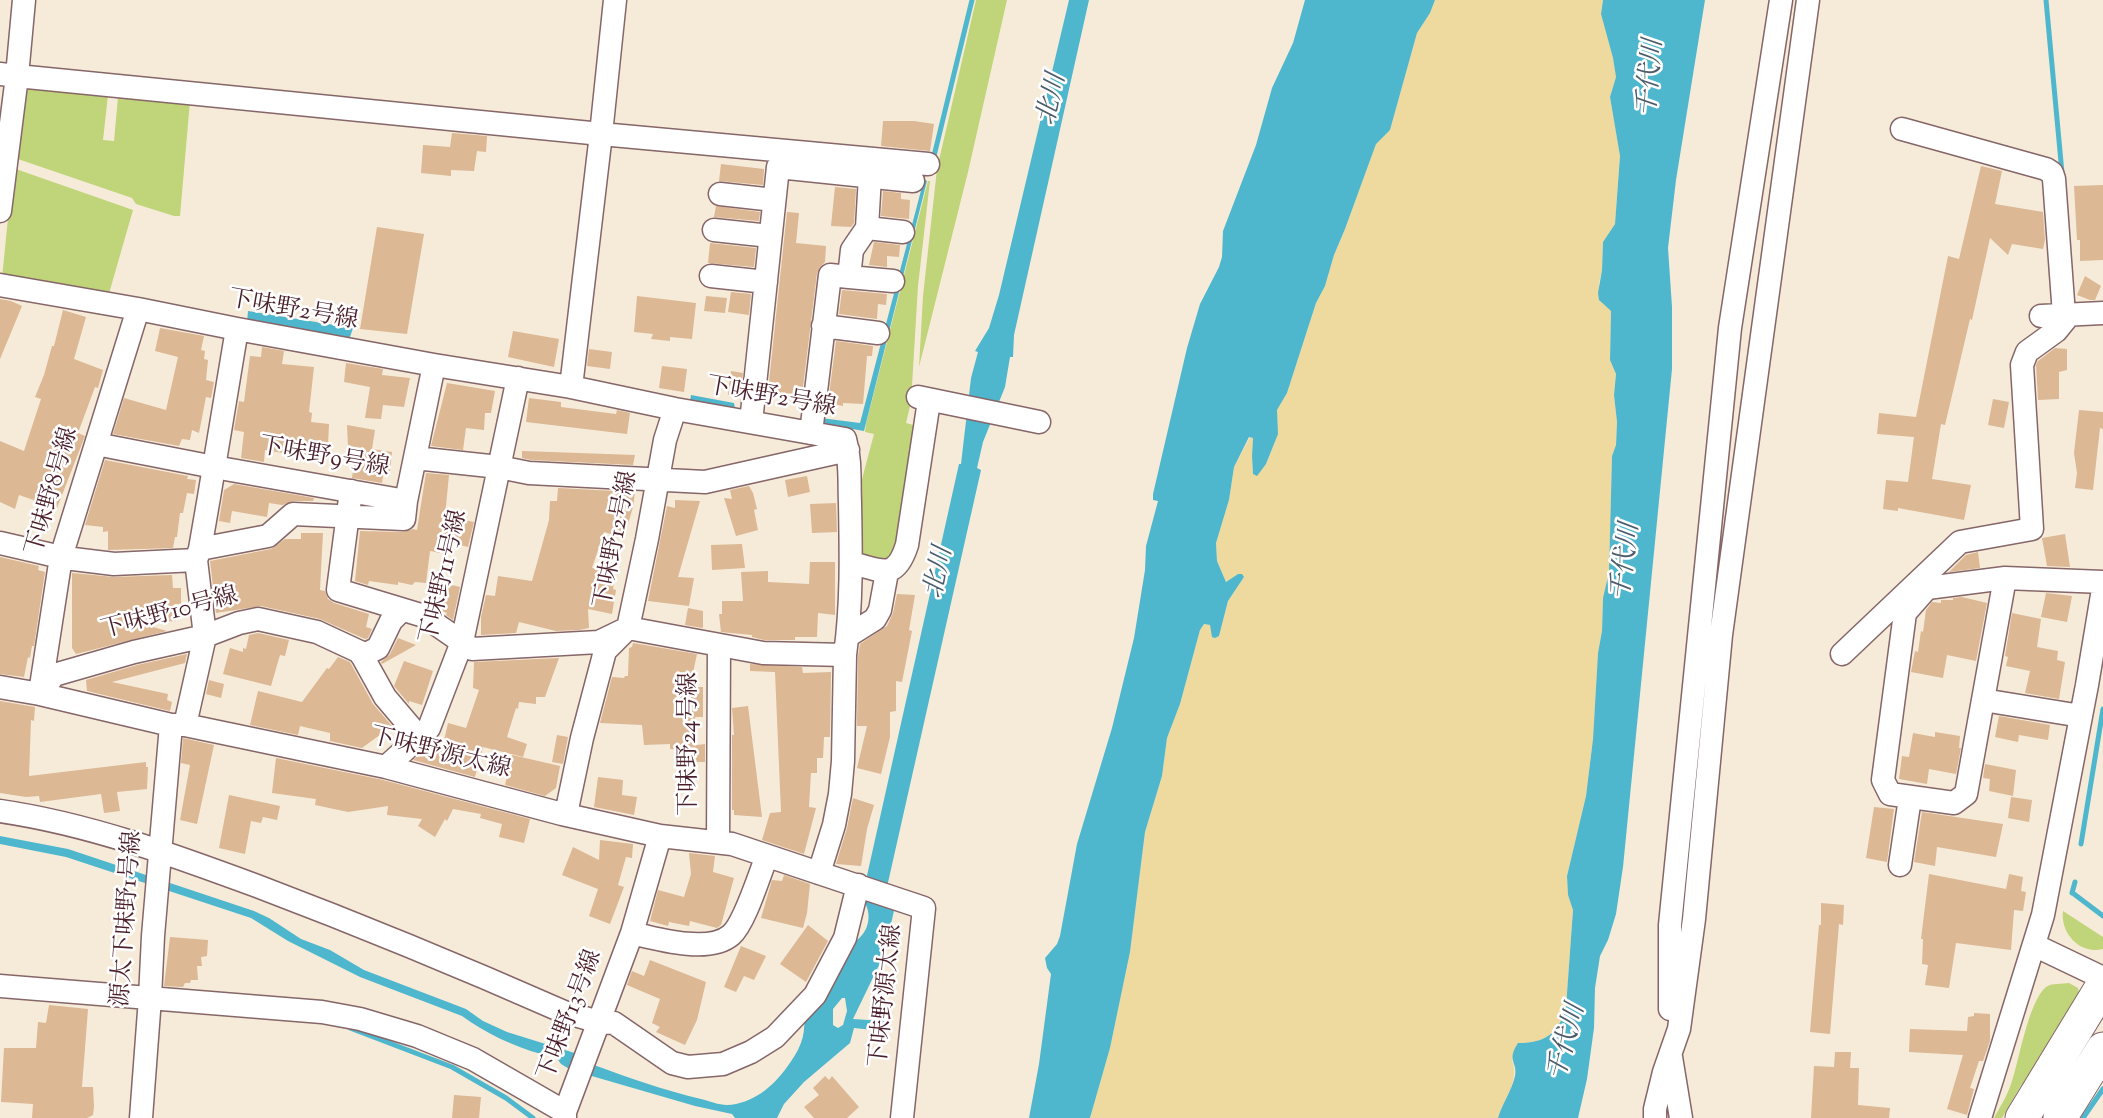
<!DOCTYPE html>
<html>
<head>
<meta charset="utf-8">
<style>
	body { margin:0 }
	canvas { display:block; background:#f5ebd8 }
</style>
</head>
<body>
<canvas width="2103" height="1118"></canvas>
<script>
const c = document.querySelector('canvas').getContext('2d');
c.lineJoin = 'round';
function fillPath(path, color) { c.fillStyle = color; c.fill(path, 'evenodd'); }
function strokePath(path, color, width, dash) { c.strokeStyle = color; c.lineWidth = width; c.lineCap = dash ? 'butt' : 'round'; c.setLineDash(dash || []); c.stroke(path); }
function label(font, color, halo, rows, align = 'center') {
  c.font = font + ' "Sorts Mill Goudy","Noto Serif JP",serif'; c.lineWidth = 5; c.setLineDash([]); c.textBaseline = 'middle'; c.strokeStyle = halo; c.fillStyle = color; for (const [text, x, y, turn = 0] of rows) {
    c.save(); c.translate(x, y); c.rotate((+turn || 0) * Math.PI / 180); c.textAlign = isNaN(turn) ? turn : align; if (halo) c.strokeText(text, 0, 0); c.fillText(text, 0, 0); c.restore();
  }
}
const green = new Path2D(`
	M976,0h31l-39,172 -49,195 4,-71 14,-127z
	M30,83l78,12 -5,45 11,1 4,-44 72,4 -10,115h-6l-38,-12 -4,-6 -117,-40 7,-70z
	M13,168l120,42 -25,87 -106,-19z
	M928,181h2l-12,105 -7,116 -5,21 7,2 3,-9 -19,146h-37l-2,-68 16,-60 -9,-2 1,-8z
	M2063,911l40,26v12c-23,6 -43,-16 -40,-38z
	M2069,983l9,5 1,5 -44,76 -15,18 -18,31h-8c6,-11 13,-22 17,-34 8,-22 17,-82 35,-97 5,-4 16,-3 23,-4z`);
const sand = new Path2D(`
	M1435,0h168l-2,14 12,44 3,19 -6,20 10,59 -5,68 -12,18 -1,28 -3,13v17l12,11 -1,49 6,14 -2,21 3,27 -1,23 -4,11 -3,116 -6,26 -1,33 -4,22 -5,86 -7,57 -19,80 1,19 5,14 -7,98c-7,27 -20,36 -48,36l-6,17c8,22 -8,37 -14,58h-408l20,-70 20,-96 15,-120 17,-56 5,-38 13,-34 20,-74 4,-6 6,1 9,11 9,-35 16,-24 -6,-3 -12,8 -9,-21 -1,-18 13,-43 5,-33 16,-30 3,1 -1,18 1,18 13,-10 8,-20 3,-34 10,-17 29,-90 9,-17 9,-31 11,-26 31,-86 14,-13 27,-97 13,-20z`);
const water = new Path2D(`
	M1069,0h20l-75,335 -1,22h-3l-5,30 -22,55 -6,26 4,2 -94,417 8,19 -9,41 -5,14 -28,58 31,2 -1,10 -29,-3 -4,15 -46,39 -20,22 -7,14h-42l-3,-4 -37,-8 -124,-36 -10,-6 -5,-7c-5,-2 -10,-2 -15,-3 -27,-7 -57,-22 -79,-38l-102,-39 -72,-36 -37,-23 -185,-61 -66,-13v-8l68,13 186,62 15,7 32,21 29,11 34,20 102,39 17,12 24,11 74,23 10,9c36,13 72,26 110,35 8,2 18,6 26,6 25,-1 46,-18 60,-38 12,-16 19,-30 17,-50l45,-72c16,-7 24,-24 17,-40l-4,-1 4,-24 93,-416h2l10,-86 7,-26 -3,-1 14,-23 10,-33zM842,998h3l2,13 -4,14 -5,3 -5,-3v-16z
	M1305,0h130l-5,13 -13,20 -27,97 -14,14 -31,85 -11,26 -9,31 -9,17 -29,90 -10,17 1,24 -12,30 -9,12 -4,-2 -1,-18 1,-18 -4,-1 -15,30 -5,33 -13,43 1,18 9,21 12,-8h4l2,3 -16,24 -9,35 -4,2 -3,-1 -2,-12 -6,-1 -4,6 -20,74 -13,34 -5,38 -17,56 -15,120 -20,96 -20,70h-61l10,-54 12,-90 -4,-6 -2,-10 12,-14 3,-8 17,-92 35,-116 22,-90 11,-68 1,-24 12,-45 -5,-1v-6l34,-146 13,-44 19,-37 3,-10 1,-26 33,-86 16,-57 21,-45z
	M1603,0h102l-29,180 -8,68 4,59v62l-49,498 -7,47 -8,26 -8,16 -5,32 -1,40 -7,51 -9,39h-80c4,-14 14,-28 17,-42 3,-14 -9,-15 3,-33 28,0 41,-10 48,-36l7,-97 -5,-15 -1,-19 19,-80 7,-57 5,-86 4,-22 1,-33 6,-26 3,-116 4,-11 1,-23 -3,-27 2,-21 -6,-14 1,-49 -12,-11 -1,-7 4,-23 1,-28 12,-18 5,-68 -10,-59 6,-20 -3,-19 -12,-44z
	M924,179l3,2 -63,250 -47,-8 4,-5 39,5z
	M248,311l105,17 -4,12 -102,-18z
	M691,395l43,8 1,5 -45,-7z`);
const stream = new Path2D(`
	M2046,0l16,173
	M934,156l38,-156
	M2081,844l22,-135
	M2072,893l3,-11
	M2074,894l29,22
	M350,1028l102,39 54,31 27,20
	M2083,1118l20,-29`);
const building = new Path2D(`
	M883,121h31l20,3 -4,27 -49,-5z
	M452,133l35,3 -1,16 -9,-1 -3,20 -23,-1v6l-30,-3 2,-28 27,2z
	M721,164l43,5 -1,16 -44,-4z
	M1981,166l21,5 -7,33 48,8 2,28 -2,9 -31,-5 -4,11 -18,-17 -18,82 -2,-1 -25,106 -4,-1 -9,55 39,6 -7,35 -66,-12v3l-15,-2 3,-29 22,2 6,-45 -37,-3 2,-21 37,4 32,-161 11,3z
	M2103,185v75l-23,1v-21h-3l-3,-54z
	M835,187l21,2 -2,34 -3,4 -20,-1z
	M883,191l18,2v6l9,1 -1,19 -28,-3z
	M716,206l44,6 -1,9 -45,-4z
	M787,212l12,1 -3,30 30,3 -1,16 -5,5 -3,6 -15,122 -34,-4z
	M377,227l47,7 -17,100 -47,-5z
	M874,242l26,3 -1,12 -12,-1v11l-18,-2z
	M710,243l46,5 -2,19 -46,-4z
	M2085,276l16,10 -6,14h-5l-13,-5z
	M842,290l45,4 -1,11 -8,-1 -1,15 -38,-5z
	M731,292l20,2 -2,21 -21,-3z
	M637,296l59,7 -4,36 -22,-2v4l-19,-2 2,-5 -19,-2z
	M706,296l21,2 -2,15 -21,-2z
	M0,299l11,2 11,5 -22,53z
	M63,310l23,7 -12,42 29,11 -5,18 -3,-1 -17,46 7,3 -28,72 -38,-13 -4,14 -15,-7v-61l24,10 17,-52 -6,-2 9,-22 8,-29h2z
	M160,328l44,8 -3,14 4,1 -1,8 4,1 -2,20 8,2 -3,16 -5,-1 -7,36 -7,-3 -2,10 -8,-1 -3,7 -66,-12 11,-36 42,12 12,-53 -23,-6z
	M513,331l46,8 -5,28 -46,-10z
	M836,341l37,5 -1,10h-5l-4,48 -20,-1v3l-15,-3z
	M262,347l22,4 -2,13 32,3 -5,45 3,1 -1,9 18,2 -1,22 -10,-1v14l-53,-9 -1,12 -23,-4 3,-26 -10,-2 5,-29 5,1 6,-46 11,1z
	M2055,348l12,1v21l-8,2v27l-21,1 -2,-35 2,-4z
	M589,349l23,3 -2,17 -23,-3z
	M346,363l37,6 -1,6 28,3 -6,29 -21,-2 -2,14 -16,-1 5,-31 -26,-5z
	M662,366l25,3 -3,23 -25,-4z
	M731,371l12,2 -3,23 -12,-1z
	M447,383l48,8 -4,22h-6l-1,17 -18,-2 -3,22 -32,-4z
	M529,398l32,4v5l55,7 1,-4 13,3 -3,21 -101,-12z
	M1993,399l16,3 -5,26 -16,-3z
	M2079,410l24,2v17l-3,-1 -7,62 -18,-2 2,-15 -3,-20z
	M347,425l28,5 -3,19 20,3 -2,19 -6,-1 -2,13 -30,-5 4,-29 -8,-1z
	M522,451l113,4 -2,10 -102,-5 -9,-2z
	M105,460l83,16 -1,3 9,1 -2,14 -7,-1 -4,20h-3l-3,24h-2l-2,11 -65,2v-19l-5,1v-5l-18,-2z
	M426,473l23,2 -4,41 29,6 -6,25 -25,-6 -3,12 -10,-2 -4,32 -11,-1 -3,3 -14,-3v3l-29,-4 -1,4 -13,-4 5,-50 43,1 10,-3 4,1z
	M807,476l3,16 -22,5 -3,-17z
	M234,484l80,14 -1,3h-19l-12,4 -13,-2 -2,14 -35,-6 -2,12 -11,-2 5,-31z
	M749,486l4,7 4,16 -3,1 4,20 -22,6 -12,-38 8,1 -2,-9z
	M558,488l77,4 -2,15 -9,31 -20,-6 -12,36 24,5 -3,16 3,1 -4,24 -24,-5 1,19 -10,2 -23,1 -37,-9 -3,11 -35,2v-18l5,-22 9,1 3,-20 34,5 17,-61 1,-19h7z
	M675,500l25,1 -22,76 16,1 -5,28 -41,-5 19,-95 8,2z
	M836,503l1,29 -25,1 -2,-29z
	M301,533h22l-3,57 5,1 3,8 6,4 35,11 -3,13 6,2 -4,9 -3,1 -45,-20 -59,-13 -45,7 -6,-52 61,-12 14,-10h16z
	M2065,534l5,33 -23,-1 -5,-28z
	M742,544l3,24 -33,2 -1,-25z
	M1978,552l2,16 -31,4 17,-17z
	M0,557l39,9 -1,4 7,2 -11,74h-2l-2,12 -2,-1 -4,20 -24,-3z
	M810,562h25v53l-17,-2 -1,24h-22v3h-31l-12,-3v-2l-31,-3 -2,-18h3v-13h21l-2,-29 27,-1v11l41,2z
	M72,573l42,4 58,-2 1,13h8v16h-7l2,17 -37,2 28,8 -91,23 -4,-6z
	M448,584l12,3 -7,33 -7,-5 1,-2 -10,-4z
	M2046,593l26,3 -5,26 -26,-5z
	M897,594l18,1 -6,35 3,1 -10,51 -6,-1v30l-6,1v25l-9,37 -24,-6 10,-42h-10l1,-70 2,-12 27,-18 6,-13z
	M1962,597l25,6 -11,58 -29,-6 -4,23 -32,-6 4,-21 3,1 3,-21 2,1 3,-22 6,-8 9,1v-3h12v-2z
	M688,608l15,3v17l-18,-3z
	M2012,613l29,6 -4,28 21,4 -1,9 8,2 -6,37 -34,-6 5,-22 -24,-5 2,-9 -3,-1z
	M258,633l31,7 -4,16 -5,-1 -9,31 -48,-12 7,-26 13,4v-4l3,1 3,-14z
	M398,638l18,7 -34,19 -1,-2 9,-8z
	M633,643l64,11 -7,33h13v30h-8l2,28 8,-1v18h-14l-1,-12 -20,-1v-5l-26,1 -2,-20 -42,-2 12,-46 12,1 1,-2h3l1,-28 3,-1z
	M187,654l-2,9 -73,19 56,12 -1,6 5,2 -2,9 -83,-20 -1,-11 51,-15z
	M338,657l12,5 23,42 19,22 -30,22 -32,-7v-8l-30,-7 -2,9 -48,-10 8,-34 44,11 25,-34 2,1z
	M559,658l-14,39h-9v7l-17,-2 -1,7 -2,-1 -9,29 20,7 -4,13 -40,-10 -8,30 -62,-17 24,-21 7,2 4,-18 18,5 13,-38 -6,-2 1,-26z
	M404,661l29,10 -11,34 -13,-4v3l-15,-18z
	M750,664l52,3 1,6 28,-1 -1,65h-6l-1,21h-6v15h-6l-2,34 7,1 -12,46 -42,-14 8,-27 11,-1 -6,-140 -25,-1z
	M209,680l15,4 -3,14 -15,-4z
	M0,701l35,6 -1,14 -3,-1 -2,56 117,-14v5h2l-1,22 -30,3 3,19 -16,2 -3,-19 -61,8 -1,-6 -13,1 -26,-4z
	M748,706l14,111 -28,-2v-5h-2v-75h2l-2,-27z
	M1999,716l51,9 -2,15 -29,-5 -1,7 -23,-5z
	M1935,732l25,4 -1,12h2l-5,26 -27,-5 -2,15 -28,-5 3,-23 7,1 4,-24 22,4z
	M557,735l11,2 -5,27 -11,-2z
	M183,738l31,7 -17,79 -17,-4 10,-55 -9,-2z
	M512,755l48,11 -4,22 -11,8 -40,-11z
	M276,758l107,22 147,39 -6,24 -25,-6 3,-13 -22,-6 1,-4 -28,-5 -6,12 -2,-2 -10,18 -17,-11 4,-7 -35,-4 1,-9 -40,6 -33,-7 1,-6 -44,-6z
	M1985,764l31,6 -3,26 -24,-5 1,-12 -7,-1z
	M598,777l25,3 -1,15 15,2 -3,18 -40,-8z
	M229,795l51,11 -3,14 -14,-3 -2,6 -10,-2 -6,33 -26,-6z
	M2011,797l21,3 -3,22 -21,-4z
	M853,798l21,7 -7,24 -6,37 -25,-2 11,-36z
	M1874,807l20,2 -7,53 -21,-4z
	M1922,812l81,12 -7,33 -59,-10 -2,19 -21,-4z
	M600,840l33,4 -1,14 -6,-1 -8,28 6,2 -14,37 -21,-8 9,-27 -36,-14 11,-28 26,13z
	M689,853l26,3 -2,16 21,6 -13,47 -4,3 -27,-7 -1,5 -20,-4 -1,4 -18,-5 8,-31 26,7 7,-23z
	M1929,874l77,15 3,-15 14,3 -2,14 5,1 -3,19 -9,-1 -3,40 -55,-7 -7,45 -24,-3 3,-20 -6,-1 1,-25h-2z
	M784,875l26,9 -3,29 -4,15 -42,-10 11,-38 10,1z
	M1821,903l23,2 -1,20 -4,-1 -9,110 -20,-2 9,-107h2z
	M808,925l20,16 -22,41 -26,-18z
	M170,937l38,3 -1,16 -6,1 1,9h-5l1,14h-7l-1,3h-5l-2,4 -19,-1z
	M741,946l25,10 -12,24 -10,-4 -8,16 -12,-5z
	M650,960l56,22 -9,38 -12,25 -29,-13 4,-5 -8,-4 8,-24 -33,-14 5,-14 12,5z
	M49,1005l39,4 -6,78h11l1,19 -1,9 -6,3h-55l1,-14 -32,-2 3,-54h32l2,-26 8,1z
	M1974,1013l16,1v27l-7,20h-4l-9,27 4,1 -7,26 -20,-6 16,-54 -54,-3 1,-23 57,2 1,-14 6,-1z
	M1835,1052h16l-1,16h9l-1,37 32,3 -1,10h-78l3,-52 20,1z
	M825,1076l4,4 3,-4 27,31 -12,11h-33l-10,-11 15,-12 -6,-7z
	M454,1095l27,2 -2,21h-27z`);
const street = new Path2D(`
	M0,74l17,2 7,-76
	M1902,129l144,40 6,4 2,6 10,136
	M720,194l54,6
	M0,211l17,-135 584,58 327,30
	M867,228l36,4
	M714,230l56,6
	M711,276l55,6
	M849,277l44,4
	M0,285l138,24 99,20 197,36 137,22 104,22 170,30c6,21 4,42 5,64 1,51 2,101 -5,152l-82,-2 -135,-25 -29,14 -127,7 -48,-33 -86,-26 13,-99
	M2041,316l62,-3
	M823,326l55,7
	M571,387l30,-253 14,-134
	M918,397l121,25
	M751,422l27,-255 135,14
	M811,433l19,-158 19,2 3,-27 15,-22 3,-52
	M96,444l118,23 192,34 28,-136
	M415,458l84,9 30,6 176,9 143,-32
	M0,543l65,15 49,6 82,-4
	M200,549l68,-13 25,-22 111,5 2,-18
	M851,563c31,7 44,19 56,-18l22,-144
	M2005,578l-39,216 -12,9 -64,-9 -7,-14 22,-167 22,-25 78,-10 98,4
	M848,636l27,-17 5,-9 7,-38
	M1842,654l118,-112 72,-13 -10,-164 5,-13 29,-21 13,-16
	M362,656l16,-8 13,-27 11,-11
	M0,687l40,7 131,31h14l201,42 176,47 98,22 72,8 192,64 -22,210
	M40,693l21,-136 77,-248
	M40,694l14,-19 80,-23 71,-16 34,-13 19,-4 59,13 43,20 25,45 34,40
	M1983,700l98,16
	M185,725l20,-89 -9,-76 4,-11 9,-52 28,-168
	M386,767l43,-39 33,-86 56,-264
	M0,811c89,13 173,44 257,75 103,39 205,81 307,126l35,10 15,1 58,40 16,4 35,-3 28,-12 24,-15 40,-42 30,-57 13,-53
	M566,814l16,-76 23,-87 23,-23 19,-89 18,-99 10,-31
	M718,842l1,-197
	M1900,865l10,-67
	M819,873l15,-48 6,-31 3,-33 2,-106
	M632,933c25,6 77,21 99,2 14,-12 28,-60 36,-79
	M2034,945l69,33
	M0,986l322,26 38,7 57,17 56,23 92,53
	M1670,1009v-84l60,-597 51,-328
	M1671,1057l10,61
	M141,1118l9,-120 3,-62 18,-211
	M565,1118v-6l67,-179 28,-97
	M1655,1118v-9l9,-37 15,-43 15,-110 27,-284 87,-635
	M1980,1118l63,-203 44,-230 16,-96`);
const highway = new Path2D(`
	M2022,1118l81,-133
	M2060,1118l43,-69`);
const streetNames = [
	["下味野2号線",293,312,10],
	["下味野2号線",771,399,10],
	["下味野9号線",324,459,10],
	["下味野8号線",54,492,-74],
	["下味野12号線",618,540,-79],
	["下味野11号線",446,577,-77],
	["下味野10号線",170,615,-15],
	["下味野24号線",691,744,-90],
	["下味野源太線",440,755,14],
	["源太下味野1号線",129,919,-86],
	["下味野源太線",888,996,-84],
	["下味野13号線",572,1016,-69]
];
const waterNames = [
	["千代川",1653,78,-85],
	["北川",1054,100,-77],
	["千代川",1628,562,-83],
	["北川",941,573,-78],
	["千代川",1569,1043,-75]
];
fillPath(green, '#c0d579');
fillPath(sand, '#eeda9e');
fillPath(water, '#4fb7cd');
strokePath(stream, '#4fb7cd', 5);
fillPath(building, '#dcb895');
strokePath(street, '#866668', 25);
strokePath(highway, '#866668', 35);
strokePath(street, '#fff', 22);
strokePath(highway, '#fff', 33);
label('24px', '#4a1f2b', '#fff', streetNames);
label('italic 26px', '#4c5c6c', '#fff', waterNames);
</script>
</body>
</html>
